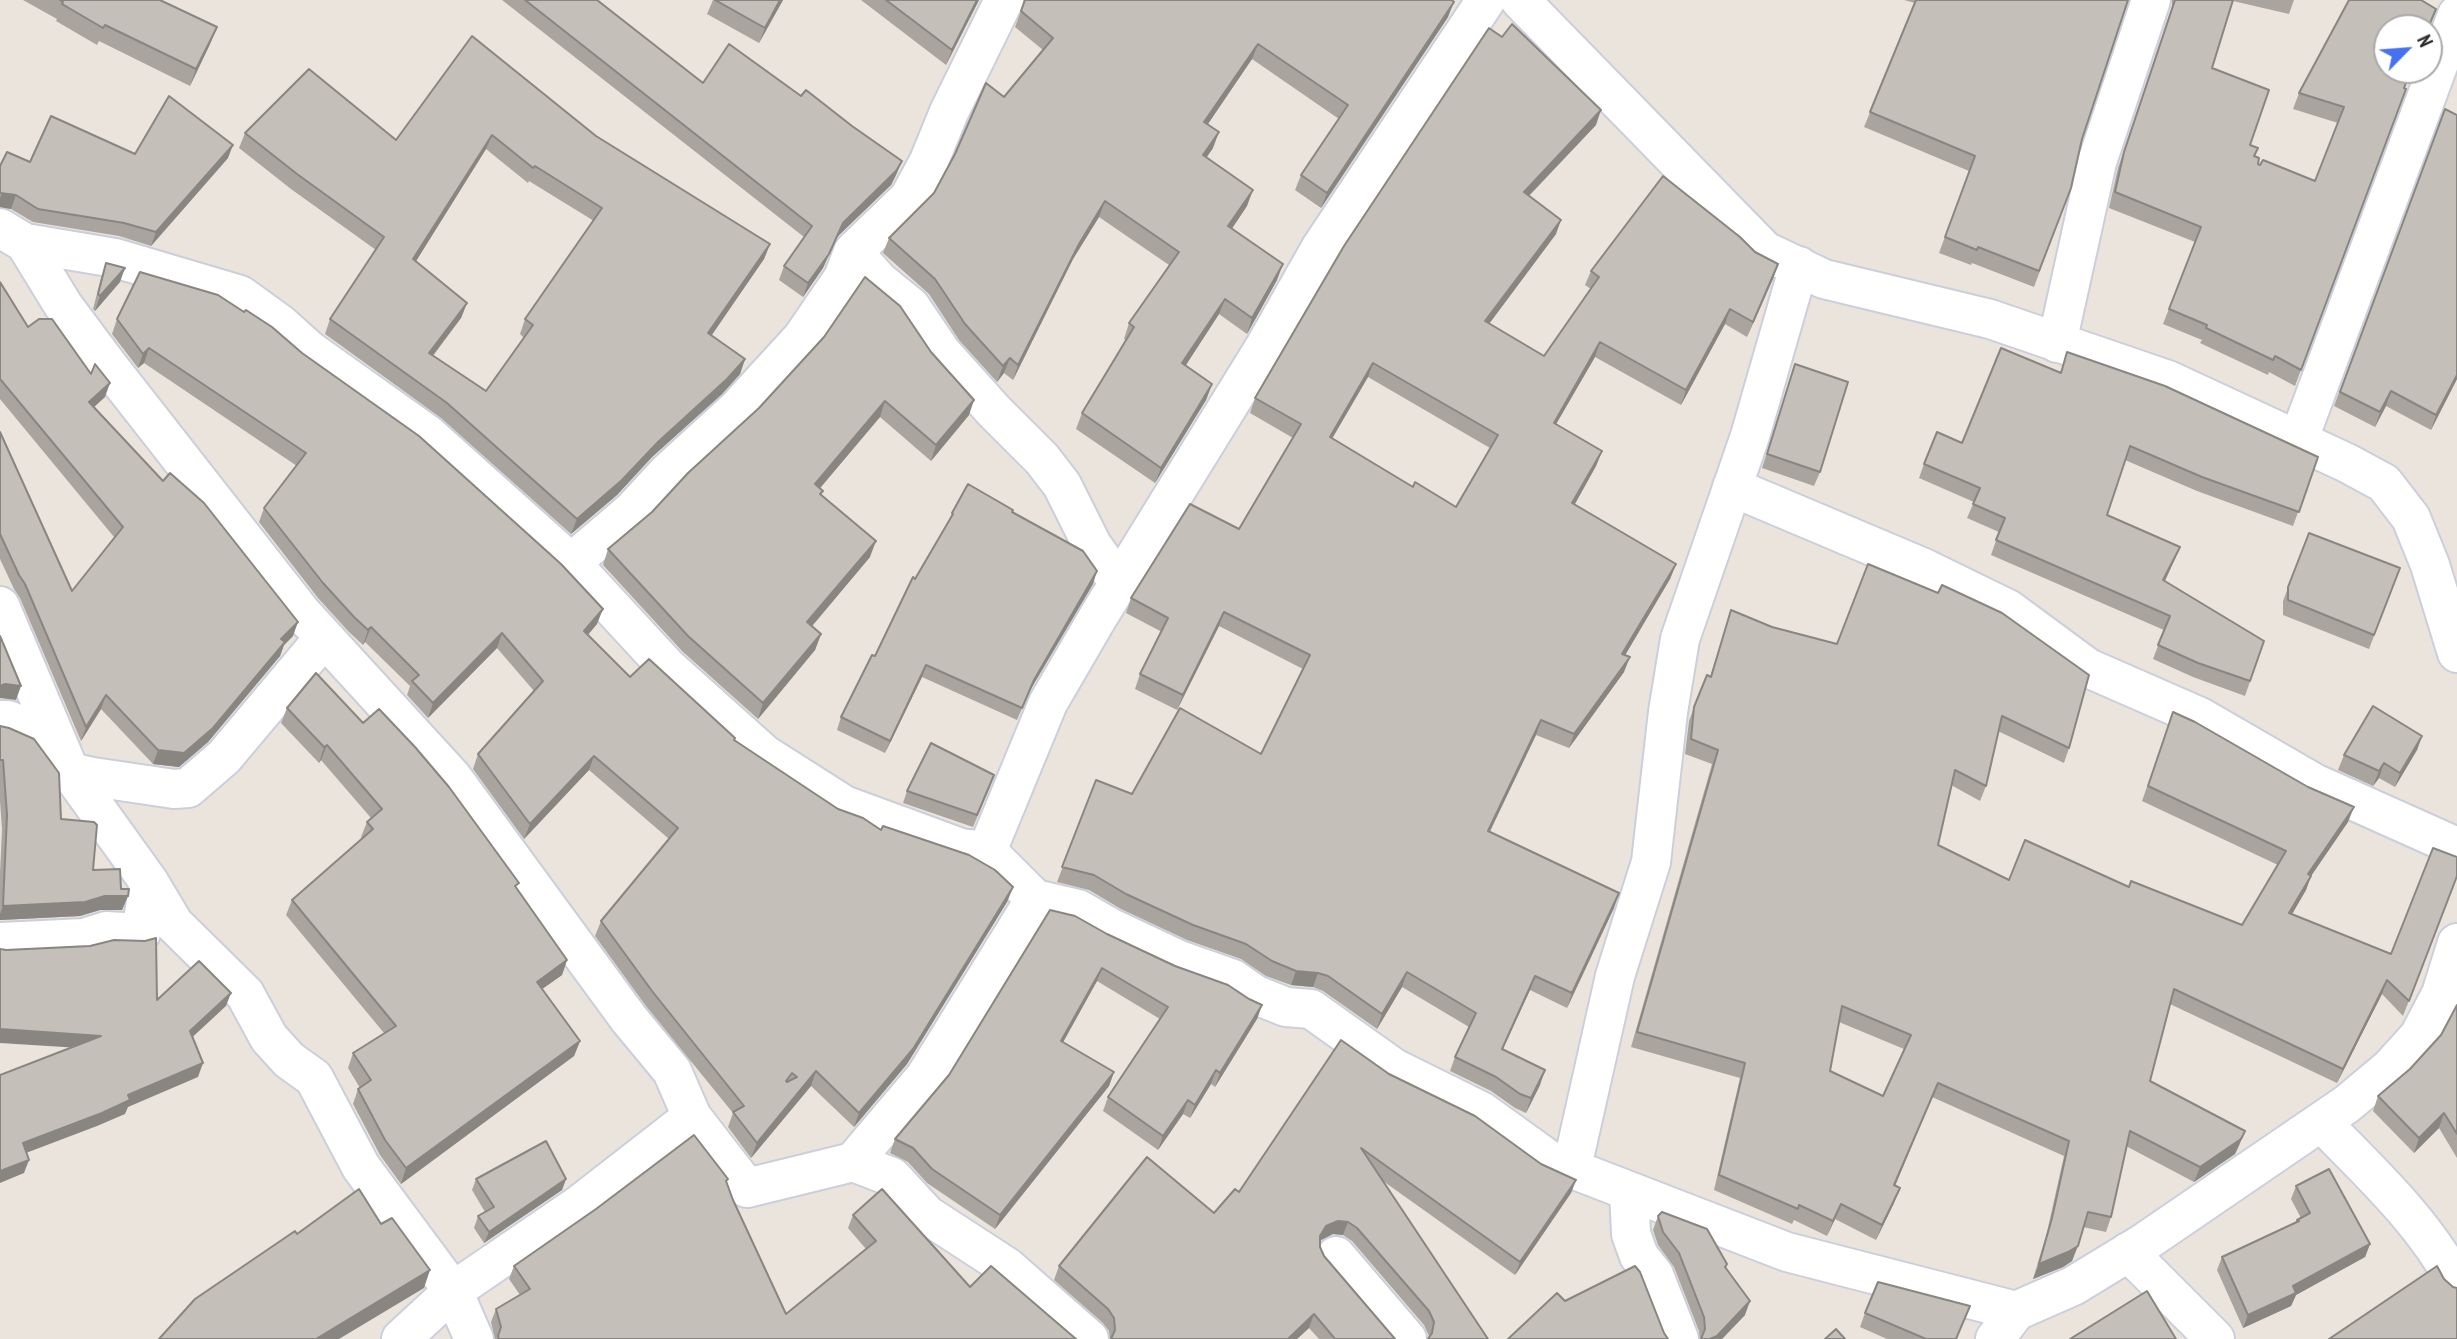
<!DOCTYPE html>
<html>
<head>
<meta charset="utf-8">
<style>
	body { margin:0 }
	#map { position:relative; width:2457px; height:1339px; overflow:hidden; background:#ebe4dd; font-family:"PT Sans Narrow",sans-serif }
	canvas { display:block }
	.north { position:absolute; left:2373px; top:14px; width:70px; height:70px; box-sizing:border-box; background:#fff; border:2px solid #aaa; border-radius:50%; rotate:65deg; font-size:19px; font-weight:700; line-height:28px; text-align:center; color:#2a2a2a }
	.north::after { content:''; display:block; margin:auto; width:24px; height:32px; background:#4671f0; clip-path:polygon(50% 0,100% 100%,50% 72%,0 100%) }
</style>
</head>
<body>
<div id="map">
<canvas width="2457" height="1339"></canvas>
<div class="north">N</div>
</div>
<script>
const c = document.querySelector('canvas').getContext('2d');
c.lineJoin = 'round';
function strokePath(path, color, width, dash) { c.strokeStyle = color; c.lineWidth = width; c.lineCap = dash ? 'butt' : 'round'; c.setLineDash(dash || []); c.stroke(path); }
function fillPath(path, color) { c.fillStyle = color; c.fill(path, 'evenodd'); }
const minor = new Path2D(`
	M1520,0l245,251 59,28 166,40 178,61 179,83 37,20 27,35 19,47 27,88
	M0,228l25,15 90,15 125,37 40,29 29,26 118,84 144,129 96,104 97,87 80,51 117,43 26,3 48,48 43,10 33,19 68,32 54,19 23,16 30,12 25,2 83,59 87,43 68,49 238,92 229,59
	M25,243l38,62 47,63 191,244 151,165 177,242 43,52 20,46 55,71 106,-26 39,15 35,38 80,52 82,72
	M853,252l26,29 32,26 31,46 52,58 48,48 20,26 30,60 27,38
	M2057,343l40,-181 54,-162
	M2298,441l159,-426
	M1732,487l192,81 84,41 80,59 112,49 114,66 143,64
	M571,563l61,-52 35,-38 70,-64 65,-71 41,-60 10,-26 56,-54 20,-37 20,-49 55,-112
	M0,606l70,166 79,110 25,42 71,70 24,44 20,22 25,18 47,89 92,124 21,48
	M0,720h8l35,15 27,37 23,5 81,12 14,-1 36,-31 100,-119
	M987,851l61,-148 50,-86 166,-269 56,-99 166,-249
	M0,942l84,-4 22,-7 35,2 8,-51
	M2321,1122c50,51 102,99 136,162
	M853,1162l72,-85 110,-178
	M1572,1167l43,-191 36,-114 17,-150 12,-73 70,-203 49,-170
	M1629,1191l2,43 8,22 15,19 25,64
	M2128,1252l87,87
	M1336,1256l71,83
	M401,1339l52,-48 126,-86 113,-88
	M1995,1339l21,-28 57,-25 69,-42 205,-140 43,-36 29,-32 22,-42 16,-51`);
const wall = new Path2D(`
	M23,0h137l57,27 -7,17 -20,42 -91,-45 -2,4 -41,-24 1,-2z
	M502,0h95l106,83 98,13 51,30 50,35 -6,14 -5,10 -54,52 -14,31 -20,29 -24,-17 5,-14 20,-29z
	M713,0h70l-24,43 -52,-29z
	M861,0h118l-33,65z
	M1025,0l423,17 -127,191 -26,-18 6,-15 38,-56 -87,-60 -44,65 5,24 -7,10 41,48 -15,22 45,52 -30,54 -28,-20 -34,52 27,18 -6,16 -51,83 -79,-54 6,-16 44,-73 -2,-1 5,-16 40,-58 -70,-48 -26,42 -60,121 -9,-7 -7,9 -38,-42 -30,-46 -46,-41 6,-15 45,-45 70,-96 39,-47 -28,-23z
	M1904,0h224l-46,139 -11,49 -37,99 -62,-24 -1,2 -32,-12 30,-82 -105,-44 51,-124z
	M2172,0h122l-5,14 -56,-13 -21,67 38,77 8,19 57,17 23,-58 -45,-14 6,-16 106,-4 -5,16 -105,281 -26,-14 -1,3 -68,-32 2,-3 -39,-16 32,-82 -86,-34 9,-40 54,-161z
	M472,36l124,100 174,108 -6,15 -53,76 34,24 -5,15 -18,20 -70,63 -35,38 -46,39 -130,-116 -116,-84 5,-15 46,-69 -85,-61 -52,-41 6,-15 151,7zM486,149l42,34 1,-2 65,40 -69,98 -5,15 4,4 -38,53 -53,-35 28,-38 6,-15 -51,-42z
	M2445,109l12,6v264l-26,51 -45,-24 -11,21 -41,-21z
	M1596,125l-67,71 27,38 -67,90 55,32 47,-67 -6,-4 6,-14 164,-19 23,12 -31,73 -22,-13 -44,81 -86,-48 -39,67 46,27 -6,15 -21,38 101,60 -6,15 -45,76 -1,17 -55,76 -33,-13 -47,97 125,76 -47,100 -37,-18 -27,59 37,36 -14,28 -11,-5 -24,-17 -41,-20 5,-14 14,-30 -67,-40 -25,42 -54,-38 -10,-4 -22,-2 -25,-9 -25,-17 -54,-19 -66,-31 -32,-19 -32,-8 39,-102 36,14 129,-40 42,-85 -84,-43 -42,84 -42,-21 5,-15 22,-42 -36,-19 5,-15 108,-69 54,-91 -43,-25 5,-15zM1368,377l122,71 -34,59 -43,-20 -81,-48z
	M135,154l93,4 -77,88 -32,-10 -86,-14 -22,-13 -11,-2v-41l30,-4z
	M106,263l14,19 -25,29 -2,-2 8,-31z
	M0,282l28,45 77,70 -11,10 199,229 -9,9 -4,11 -72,86 -29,25 -26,-3 -52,-55 -20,32 -61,-143 -6,-9 -14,-30v-127l72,159 42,-54 -114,-138z
	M117,319l480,305 -9,11 42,42 104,63 104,69 43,21 132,57 -6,15 -100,162 -53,63 -43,-41 -60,72 -23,-31 5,-14 -87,-107 -51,-70 6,-15 68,-82 -80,-69 -65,69 -51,-70 5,-15 56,-63 -37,-43 -69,70 -21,-23 3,-9 -45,-44 -2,3 -14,-13 -31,-34 -59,-76 5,-14 33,-42 -153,-103 -6,5 -26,-34z
	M931,352l38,63 -38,46 -51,-44 -60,71 3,3 -2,4 49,62 -58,69 9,8 -6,16 -57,69 -76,-68 -79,-86 5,-16z
	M1795,364l25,108 -6,14 -52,-18z
	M2060,373l258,84 -25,69 -96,-35 -72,-31 -18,55 73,32 -6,14 -9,20 99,60 -19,55 -52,-19 -40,-18 11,-29 -173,-75 8,-23 -32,-14 7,-16 -55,-24 5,-14 38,-21z
	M952,513h60l81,71 -64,108 -12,28 -95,-43 -37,76 -48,-23 4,-13 34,-61 40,-77 33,-55z
	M2309,533l91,35 -31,81 -86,-34v-14z
	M1868,564l201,184 -5,15 -66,-32 -12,55 -6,15 -29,-16 -13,60 71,35 120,7 113,38 36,-60 -136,-64 31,-89 175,110 -37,54 -5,14 -14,24 99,40 66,-77 -54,139 -21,-22 -45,89 -167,-79 -20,77 95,50 -6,15 -4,8 -41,28 -68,-36 -15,71 -5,15 -23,-5 -11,34 -9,6 -30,12 14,-47 17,-76 -132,-59 -37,89 -1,17 -18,37 -41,-21 -8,17 -33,-16 -2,4 -78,-34 26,-112 -109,-31 81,-283 -27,-10 4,-33 5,-14 16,-30 21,-67 41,17 65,17zM1839,1022l65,27 -21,47 -53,-25z
	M287,708l230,181 50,71 -5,15 -20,14 38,52 -6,15 -173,128 -21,-29 -27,-51 5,-15 2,-1 -12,-20 5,-15 31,-20 -98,-118 6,-15 70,-61 -1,-2 6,-15 4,-4 -50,-58 -2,3 -38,-40z
	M0,726l61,93 32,51 28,19 7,7 -6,14h-22l-20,6 -80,4v-47l2,-44 -2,-28z
	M2422,736l-5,14 -22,37 -16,-9 -6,8 -35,-16 6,-15z
	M990,787l-17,40 -70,-24 4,-12z
	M1107,934l155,71 -5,14 -42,68 -4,-3 -21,34 -7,-4 -25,36 -55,-39 5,-14 52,-78 -63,-38 -34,61 51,30 -5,14 -114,143 -68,-46 -19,-21 -18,-9 5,-14z
	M2457,1005v153l-18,-30 -25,25 -41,-42 5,-15 32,-27 31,-34z
	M1389,1074l152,90 35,16 -5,13 -56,82 -132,-94 105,158h-60l1,-3 -5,-11 -72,-84 -9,-6 -10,-1 -12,6 -1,2v5l4,9 71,83h-76l-10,-11 -12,11h-187l-1,-8 -6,-8 -49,-43 5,-14 155,-53z
	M476,1179h90l-4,11 -78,53 -10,-15 4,-12 7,-4 -13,-22z
	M727,1182l6,18 53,114 80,-65 -18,-21 5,-13 117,72 106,52h-581l-4,-17 5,-13 24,-14 -11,-16 5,-13z
	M2296,1186l74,58 -5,13 -69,38 -5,11 -48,22 -26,-58 5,-13 74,-35 1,-2 4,-2 -10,-19z
	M1658,1216l69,48 -1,4 19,47 -23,24h-22l-1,-8 -25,-64 -16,-22 -5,-15z
	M1970,1306l-14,33h-69l-27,-12 5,-14z`);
const shadedWall = new Path2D(`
	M780,0h3l-24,43 6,-15z
	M977,0h2l-33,65 6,-15z
	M1454,2l-6,15 -127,191 6,-15z
	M217,27l-7,17 -20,42 6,-17z
	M1258,44l-6,15 -53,78 5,-15z
	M1601,110l-5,15 -77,81 5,-14z
	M1219,132l-6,16 -16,23 6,-16z
	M492,135l-6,14 -78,125 5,-15z
	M233,145l-5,13 -77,88 5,-14z
	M902,161l-6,14 -5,10 -54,52 -14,31 -20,29 5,-14 35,-60z
	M1253,190l-6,16 -24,36 5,-16z
	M2,193l14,2 -5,14 -11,-2v-9z
	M1105,201l-6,16 -26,42 -60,121 5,-15 61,-121z
	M1561,220l-5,14 -76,102 5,-15z
	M770,244l-6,15 -61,89 5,-15z
	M1283,264l-6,16 -30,54 5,-16z
	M1778,264l-5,15 -26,58 6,-15z
	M125,268l-5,14 -25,29 5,-15z
	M1225,299l-6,15 -42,65 5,-16z
	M467,303l-6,15 -38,50 6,-15z
	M1730,309l-5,15 -44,81 5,-15z
	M1600,342l-5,15 -47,81 6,-15z
	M149,348l-5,15 -6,5 5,-14z
	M1010,358l-6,15 -7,9 6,-16z
	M745,359l-5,15 -18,20 -70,63 -35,38 -46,39 6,-15z
	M1373,363l-5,14 -44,75 6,-15z
	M2457,375v4l-26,51 5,-15z
	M110,383l-5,14 -21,19 5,-14z
	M1212,384l-6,16 -51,83 6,-15z
	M2391,391l-5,15 -11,21 5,-15z
	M974,400l-5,15 -38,46 5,-16z
	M885,401l-5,16 -70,83 5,-16z
	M1602,451l-6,15 -29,52 5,-15z
	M876,541l-6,16 -68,81 5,-16z
	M2180,547l-6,14 -16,34 5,-15z
	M1676,564l-6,15 -53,90 5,-15z
	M1097,571l-4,13 -64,108 -12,28 17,-40z
	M603,609l-6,15 -19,22 6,-15z
	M1224,612l-5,14 -42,84 6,-15z
	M298,622l-5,14 -9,9 -4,11 -72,86 -29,25 -26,-3 5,-14z
	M371,627l-6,15 -2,3 5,-15z
	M502,633l-5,15 -69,70 5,-15z
	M821,634l-6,16 -57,69 5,-16z
	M1630,657l-6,15 -55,76 5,-14z
	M926,665l-4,12 -37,76 5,-12z
	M5,684l16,2 -5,14 -16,-2v-12z
	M106,695l-5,14 -20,32 5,-14z
	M1541,720l-5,15 -53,111 5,-15z
	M2422,736l-5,14 -22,37 5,-14z
	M327,745l-6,15 -2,3 5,-16z
	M594,756l-5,14 -65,69 6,-15z
	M2384,763l-5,15 -6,8 6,-15z
	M2354,807l-6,15 -37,54 -5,14 -22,38 5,-15 19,-39z
	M1013,887l-6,15 -100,162 -53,63 5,-14z
	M1619,893l-5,15 -47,100 5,-15z
	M105,896h23l-6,14h-22l-20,6 -80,4v-6l3,-8z
	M567,960l-5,15 -31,22 6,-15z
	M1102,968l-5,13 -41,74 5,-14z
	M1296,971l22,2 -5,14 -22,-2z
	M1407,972l-5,15 -25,42 5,-15z
	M1535,976l-5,14 -34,73 6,-14z
	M2387,980l-5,14 -45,89 6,-14z
	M231,993l-5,13 -41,38 5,-13z
	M1262,1005l-5,14 -42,68 5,-14z
	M0,1029l101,7 -5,13 -96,-6z
	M580,1041l-6,15 -173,128 5,-16z
	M203,1063l-5,14 -70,30 -3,7 -28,12 -79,30 5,-13 105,-48z
	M1216,1070l-5,14 -21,34 5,-13z
	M1545,1070l-5,15 -14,28 5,-15z
	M816,1071l-5,15 -60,72 6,-15z
	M1114,1072l-5,14 -114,143 5,-14z
	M1938,1083l-6,14 -43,103 5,-15z
	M1188,1100l-5,14 -25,36 5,-14z
	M2444,1113l-5,15 -25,25 5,-15z
	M2245,1131l-10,23 -41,28 6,-15z
	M29,1160l-5,13 -24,10v-12z
	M566,1179l-4,11 -78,53 5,-11z
	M1576,1180l-5,13 -56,82 5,-13z
	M1900,1188l-6,15 -18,37 6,-15z
	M1841,1204l-6,15 -8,17 6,-15z
	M1338,1221l10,1 -5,13 -10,-1 -12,6 -6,9 5,-13 6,-10z
	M2370,1244l-5,13 -69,38 -5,11 -48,22 5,-13 45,-29z
	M2078,1246l-6,15 -9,6 -30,12 6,-15z
	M430,1270l-6,18 -85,51h-23z
	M1750,1301l-5,14 -23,24h-12z
	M1314,1314l-5,14 -12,11h-9z`);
const building = new Path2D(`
	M60,0h100l57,27 -21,42 -91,-44 -2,3 -41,-24 1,-2z
	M525,0h72l106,83 26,-39 72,52 5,-6 46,36 50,35 -6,10 -53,52 -14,31 -21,29 -24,-17 28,-40z
	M715,0h65l-15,28z
	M886,0h91l-25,50z
	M1025,0h427l2,2 -127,191 -26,-18 47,-70 -90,-61 -54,78 15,10 -16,23 50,35 -25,36 55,38 -31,54 -27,-19 -43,64 30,21 -51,84 -79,-55 52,-86 -5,-4 50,-71 -74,-51 -26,43 -61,121 -8,-7 -7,8 -38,-42 -30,-45 -46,-41 45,-45 21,-39 31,-71 18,14 49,-59 -32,-27z
	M1916,0h212l-46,139 -11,49 -32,83 -61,-24 -1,3 -32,-13 30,-81 -105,-44z
	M2175,0h58l-21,68 57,22 -19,55 8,3 -4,8 5,2 -1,6 2,1 3,-5 52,21 29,-74 -45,-14 50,-93h72l15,9 -8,19h-41v42h24l-7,18 2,1 -105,281 -26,-14 -2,4 -67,-32 1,-3 -38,-16 32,-82 -86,-35 9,-40z
	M1512,24l89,86 -77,82 37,28 -76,101 59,35 55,-79 -8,-6 72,-95 77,61 15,15 23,12 -25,58 -23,-13 -44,81 -86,-48 -46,81 48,28 -30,52 104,61 -54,90 8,3 -56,77 -33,-14 -53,111 131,62 -47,100 -37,-17 -33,73 43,21 -14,28 -11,-4 -24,-17 -41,-20 21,-44 -69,-41 -25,42 -54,-38 -10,-3 -22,-2 -24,-10 -26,-17 -53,-19 -67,-31 -32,-19 -32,-8 34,-87 36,14 48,-86 81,46 49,-99 -86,-43 -41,83 -43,-21 28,-56 -37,-20 59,-94 49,25 62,-105 -46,-26 89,-152 145,-218 13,9zM1373,363l125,72 -42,72 -41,-25 -2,5 -83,-50z
	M472,36l124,100 174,108 -62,89 37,26 -18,20 -69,63 -36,38 -45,39 -130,-116 -117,-84 54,-82 -87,-63 -52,-41 64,-64 87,71zM492,135l41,33 2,-2 67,42 -77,111 8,6 -47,66 -57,-38 38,-50 -54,-44z
	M169,96l64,49 -77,87 -32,-9 -86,-14 -22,-14 -16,-2v-27l7,-14 23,10 21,-46 84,38z
	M2445,109l12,6v260l-21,40 -45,-24 -11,21 -40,-20z
	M106,263l19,5 -25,28 -2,-2z
	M140,272l78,23 26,17 2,-2 26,17 30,26 117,83 142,128 42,45 -19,22 46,46 19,-18 86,79 -1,2 104,69 25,9 18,12 2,-4 86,29 26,15 18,17 -100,162 -54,64 -43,-42 -59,72 -24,-31 11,-6 -92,-115 -51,-70 77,-93 -84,-72 -64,68 -52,-70 65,-73 -41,-48 -69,70 -21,-22 7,-6 -48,-48 -3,3 -14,-13 -31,-34 -59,-75 42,-55 -157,-105 -6,6 -26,-35zM792,1073l5,4 -10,5 -1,-1z
	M865,277l35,29 31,46 43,48 -38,45 -51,-44 -70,83 8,7 -3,3 56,47 -69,81 14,12 -58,69 -75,-67 -80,-87 44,-37 36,-39 71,-65 65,-71z
	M0,282l28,45 11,-8h13l39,55 4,-10 15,19 -21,19 74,79 7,-8 34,30 94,119 -17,17 4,3 -72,86 -29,25 -26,-3 -52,-55 -20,32 -61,-143 -6,-9 -19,-41v-102l72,159 51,-64 -123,-148z
	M2001,348l60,25 6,-21 98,34 153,71 -19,55 -97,-35 -72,-31 -23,69 73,32 -17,33 101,61 -14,40 -52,-18 -40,-18 12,-29 -174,-76 9,-22 -32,-14 7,-16 -56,-24 13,-32 25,11z
	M1795,364l53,18 -28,90 -53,-18z
	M968,484l45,26 -1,2 71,39 14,20 -63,109 -12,28 -96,-43 -36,76 -49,-24 31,-62 3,1 38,-79 2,2 38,-65 -1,-1z
	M2309,533l91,35 -26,67 -86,-35v-13z
	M1868,564l70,29 4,-8 60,28 87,62 -20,73 -67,-32 -16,70 -31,-16 -17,75 71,35 16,-40 104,47 2,-6 111,44 44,-74 -138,-65 25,-74 22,10 113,65 46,20 -46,67 3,2 -22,37 102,41 42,-106 24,9v19l-48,125 -22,-21 -44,89 -169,-80 -24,92 95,50 -4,8 -41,28 -70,-36 -19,86 -23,-5 -10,34 -10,6 -29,12 13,-46 17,-77 -131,-58 -44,102 6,3 -18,37 -41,-21 -8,17 -34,-16 -1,4 -79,-34 26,-112 -108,-31 81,-282 -27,-11 3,-32 13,-32 4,2 20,-67 41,17 65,17zM1842,1006l69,29 -28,61 -53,-25z
	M0,636l21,50 -16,-2 -5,2z
	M316,673l47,50 16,-14 36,38 34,40 70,96 -4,3 52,74 -30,22 43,59 -174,127 -21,-28 -27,-51 13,-9 -18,-27 43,-27 -104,-126 81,-71 -6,-7 15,-13 -55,-64 -3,2 -37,-39z
	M2373,706l49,30 -22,37 -16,-10 -5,8 -35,-16z
	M0,726l9,2 25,11 25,34 2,46 33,3 3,3 -4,45 27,-1 1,20h8l-1,7h-23l-20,6 -82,4 4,-91 -4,-55h-3z
	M931,743l63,32 -17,40 -70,-24z
	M1050,910l25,6 32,18 68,32 53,19 21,14 13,6 -42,68 -4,-3 -21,35 -7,-5 -25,36 -55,-39 60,-90 -66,-39 -41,73 53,31 -114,143 -68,-46 -19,-21 -18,-9 54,-64z
	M156,938l1,62 42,-39 32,32 -41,38 13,32 -75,32 2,5 -28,13 -79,30 6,17 -29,11v-96l101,-39 -101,-7v-80l6,1 84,-4 24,-6 31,1z
	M2457,1005v129l-13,-21 -25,25 -41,-42 32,-27 31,-34z
	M1341,1040l48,34 86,42 66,48 35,16 -56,82 -159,-114 127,191h-60l4,-6 2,-11 -5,-11 -72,-83 -9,-6 -10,-1 -12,5 -6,10v11l4,9 71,83h-60l-21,-25 -26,25h-177l4,-9 -1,-12 -6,-9 -49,-43 88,-109 67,56 21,-24 4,3z
	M694,1135l34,44 -2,2 7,19 53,114 90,-73 -23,-26 29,-26 88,98 21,-21 85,73h-577l-1,-3 3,-9 -5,-18 34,-20 -16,-23 82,-57z
	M546,1141l20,38 -77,53 -11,-16 16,-9 -18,-28z
	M2329,1169l41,75 -77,42 3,7 -48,22 -26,-58 77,-36 -2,-1 13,-7 -14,-27z
	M359,1189l22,35 11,-6 38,52 -114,69h-157l36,-40 100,-68 2,3z
	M1662,1212l45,17 20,35 -2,3 25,34 -33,35 -7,3h-9l4,-10 -1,-12 -25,-64 -16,-21 -5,-16z
	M1635,1266l5,6 24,61 4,6h-160l49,-46 8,8z
	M2437,1266l7,13 9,8 4,1v51h-128z
	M1878,1282l92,24 -14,33h-30l-61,-26z
	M2147,1291l29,48h-106z
	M1836,1329l9,10h-20z`);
strokePath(minor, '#cbcfdb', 42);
strokePath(minor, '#fff', 38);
fillPath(wall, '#a9a49e');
fillPath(shadedWall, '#898681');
fillPath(building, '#c4bfb8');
strokePath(building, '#898681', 2);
</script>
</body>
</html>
